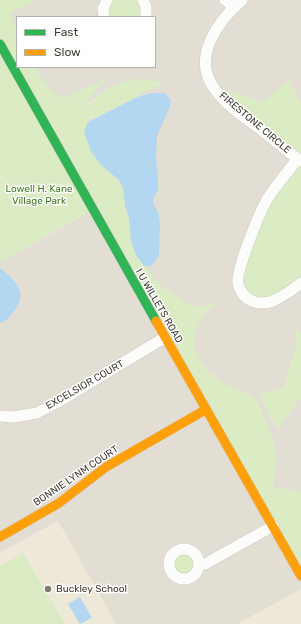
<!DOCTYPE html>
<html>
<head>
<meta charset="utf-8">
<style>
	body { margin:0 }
	#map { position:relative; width:301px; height:624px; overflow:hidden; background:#eeece6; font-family:Rubik,sans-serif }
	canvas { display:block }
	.legend { position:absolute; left:16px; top:16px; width:140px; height:52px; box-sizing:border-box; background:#fff; border:1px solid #b4b2ad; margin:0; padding:5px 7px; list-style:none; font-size:12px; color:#443e33 }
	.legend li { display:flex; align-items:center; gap:8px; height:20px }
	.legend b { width:20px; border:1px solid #b4b2ad }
</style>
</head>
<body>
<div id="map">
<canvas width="301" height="624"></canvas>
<ul class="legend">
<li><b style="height:5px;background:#30b455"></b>Fast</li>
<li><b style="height:5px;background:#ff9f0a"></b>Slow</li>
</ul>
</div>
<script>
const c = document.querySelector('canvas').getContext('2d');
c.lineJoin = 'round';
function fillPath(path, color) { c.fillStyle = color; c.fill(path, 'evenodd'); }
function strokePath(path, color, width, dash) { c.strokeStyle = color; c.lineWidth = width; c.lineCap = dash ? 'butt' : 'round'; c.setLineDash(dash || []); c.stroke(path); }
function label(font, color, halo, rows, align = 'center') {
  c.font = font + ' Rubik,sans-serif'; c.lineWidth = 3; c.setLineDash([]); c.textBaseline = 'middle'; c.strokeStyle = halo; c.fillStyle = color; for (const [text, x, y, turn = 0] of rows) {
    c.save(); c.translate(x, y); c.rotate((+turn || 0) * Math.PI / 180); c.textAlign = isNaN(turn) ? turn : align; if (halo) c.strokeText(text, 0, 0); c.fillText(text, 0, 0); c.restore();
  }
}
const residential = new Path2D(`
	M0,0h301v589l-63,35h-122l-58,-103 -58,32v-291l93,-52 -93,-162zM17,17h138v50h-138z`);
const education = new Path2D(`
	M58,521l58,103h-116v-71z
	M301,589v35h-63z`);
const green = new Path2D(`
	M0,0h35l-8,6 -17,7 7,19v32l-17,-29z
	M107,0h36l3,17h-42z
	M0,48l93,162 -93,52z
	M19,67h16c5,8 15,25 24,29 2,0 4,0 6,1l43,-19 -12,11 -13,17c17,-13 38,-28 60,-27 7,0 15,3 22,5l-22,8 -10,8 -45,22 -4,11 7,18 10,14 18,15 4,7 13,68 22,28 13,10 16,10 13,4 17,-5c-6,6 -14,13 -18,21 -15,31 9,54 36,66 8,4 15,3 21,11 5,8 19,43 20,51 2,12 -2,25 -3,37h11l17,5v75z
	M289,80l12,24v179l-20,14 -27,5 -16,-19 23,-71 36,-53 -84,-73 50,16z
	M295,326l6,7v67h-3l-20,30 -19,-35 25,-8 12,-41z
	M169 564a15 15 0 1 1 30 0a15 15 0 1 1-30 0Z
	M23,553l42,71h-65v-58z`);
const water = new Path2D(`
	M152,93h13l5,6 1,4 -3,8 -11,25 -1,22 2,18v15l-4,6 -1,6 5,9 2,10 -1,33 -7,11h-8l-8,-11 -5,-14 -2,-23 -4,-12 -2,-19 -4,-7 -18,-15 -10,-14 -7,-18 4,-11 49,-25z
	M0,268c15,12 29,24 14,43 -5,6 -7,10 -14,12z
	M80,597l12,21 -12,6 -12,-20z`);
const street = new Path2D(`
	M143,0l3,6v11
	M225,0l9,7
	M242,0c-23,20 -49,55 -30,85 10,17 28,29 43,40 15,12 30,25 46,36
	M104,17l-1,-8 4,-9
	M297,159c-9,13 -20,25 -29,39 -8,13 -32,72 -30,85 1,7 6,14 12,17 18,10 37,-7 51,-17
	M0,416l13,1 24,-4 21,-11 106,-64
	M169 564a15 15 0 1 1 30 0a15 15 0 1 1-30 0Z
	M199,565l6,-1 68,-38`);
const fast = new Path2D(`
	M0,44l156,277`);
const slow = new Path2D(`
	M156,321l145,255
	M0,537l59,-34 47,-36 99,-57`);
const markers = [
	[48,589,4,"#807b72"]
];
const streetNames = [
	["FIRESTONE CIRCLE",255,123,40],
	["I U WILLETS ROAD",159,306,60],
	["EXCELSIOR COURT",85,385,-30],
	["BONNIE LYNM COURT",76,476,-34]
];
const parkNames = [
	["Lowell H. Kane",39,189],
	["Village Park",39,201]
];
const poiNames = [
	["Buckley School",56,589]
];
fillPath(residential, '#e3ded3');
fillPath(education, '#ede8d7');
fillPath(green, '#dbebc4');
fillPath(water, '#b3d7f0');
strokePath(street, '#cccac4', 12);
strokePath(fast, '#d0cbbe', 10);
strokePath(slow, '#d0cbbe', 10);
strokePath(street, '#fcfcfb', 11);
strokePath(fast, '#30b455', 9);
strokePath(slow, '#ff9f0a', 9);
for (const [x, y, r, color] of markers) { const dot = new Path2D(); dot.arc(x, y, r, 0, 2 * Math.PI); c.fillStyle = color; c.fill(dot); strokePath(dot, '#fff', 1.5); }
label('10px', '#443e33', '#fff', streetNames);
label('10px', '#437923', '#fff', parkNames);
label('10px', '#443e33', '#fff', poiNames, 'left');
</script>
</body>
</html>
